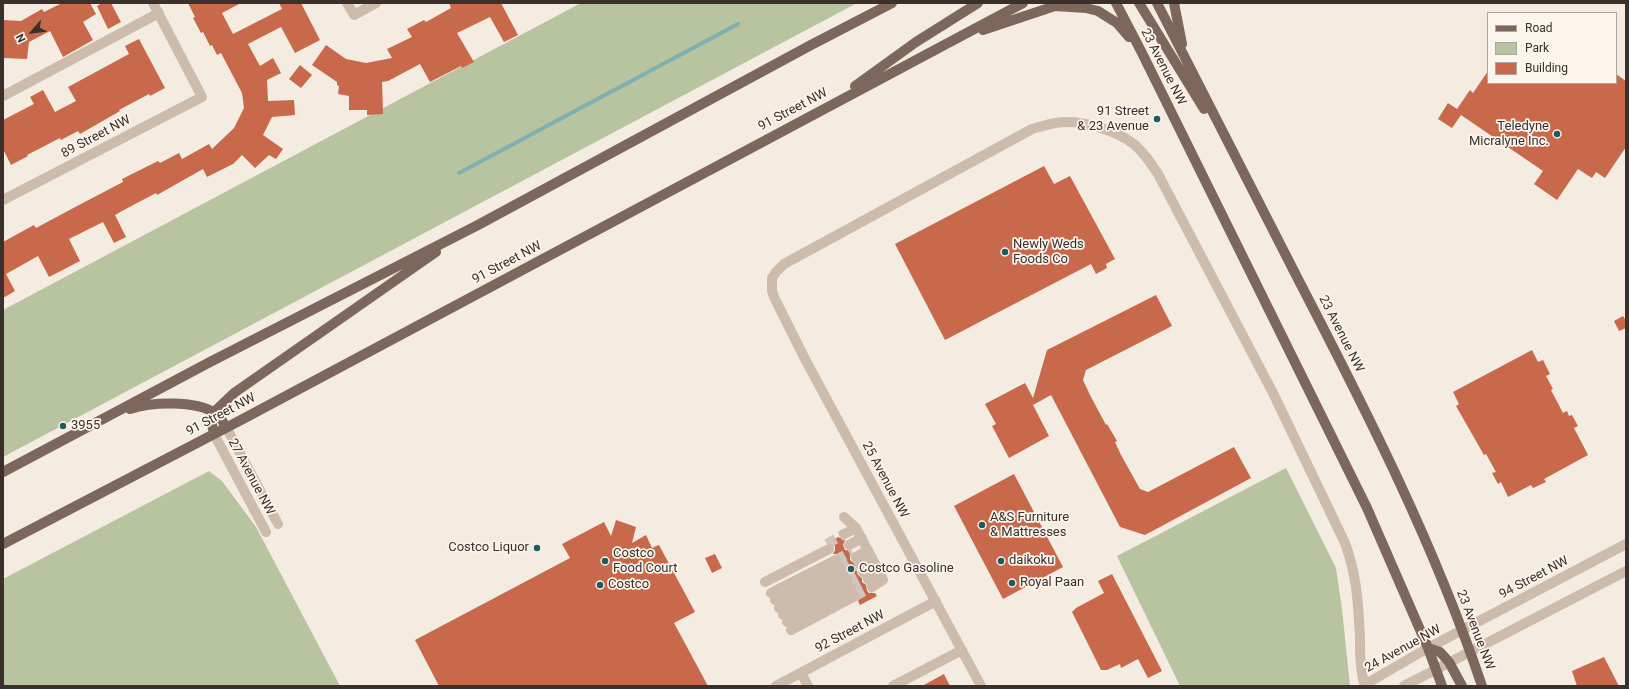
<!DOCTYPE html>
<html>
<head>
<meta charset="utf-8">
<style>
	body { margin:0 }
	#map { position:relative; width:1629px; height:689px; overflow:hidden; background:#f4ebe1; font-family:Roboto,sans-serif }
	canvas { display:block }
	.frame { position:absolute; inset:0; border:4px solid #3b302b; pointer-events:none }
	.legend { position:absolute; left:1487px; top:12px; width:130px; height:72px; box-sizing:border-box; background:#fbf5ee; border:1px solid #aea6a0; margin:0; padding:5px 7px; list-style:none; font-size:12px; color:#3b302b }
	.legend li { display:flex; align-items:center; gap:8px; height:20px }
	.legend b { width:20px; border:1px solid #aea6a0 }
	.north { position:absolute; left:12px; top:12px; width:40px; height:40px; -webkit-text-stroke:3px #fbf5ee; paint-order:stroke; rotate:242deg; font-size:11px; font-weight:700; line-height:16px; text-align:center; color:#3b302b }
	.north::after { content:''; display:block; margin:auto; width:14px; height:18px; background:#3b302b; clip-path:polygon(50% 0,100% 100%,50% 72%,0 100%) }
</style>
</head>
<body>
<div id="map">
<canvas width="1629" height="689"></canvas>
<div class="frame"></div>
<ul class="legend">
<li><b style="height:5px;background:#7d675c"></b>Road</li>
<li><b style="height:11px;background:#b8c4a0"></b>Park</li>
<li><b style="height:11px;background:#c8694b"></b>Building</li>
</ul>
<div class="north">N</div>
</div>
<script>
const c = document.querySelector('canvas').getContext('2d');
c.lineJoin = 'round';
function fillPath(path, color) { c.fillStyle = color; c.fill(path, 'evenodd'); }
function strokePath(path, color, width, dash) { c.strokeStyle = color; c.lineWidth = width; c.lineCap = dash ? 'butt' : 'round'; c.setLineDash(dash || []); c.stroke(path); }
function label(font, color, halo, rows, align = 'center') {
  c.font = font + ' Roboto,sans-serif'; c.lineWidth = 3.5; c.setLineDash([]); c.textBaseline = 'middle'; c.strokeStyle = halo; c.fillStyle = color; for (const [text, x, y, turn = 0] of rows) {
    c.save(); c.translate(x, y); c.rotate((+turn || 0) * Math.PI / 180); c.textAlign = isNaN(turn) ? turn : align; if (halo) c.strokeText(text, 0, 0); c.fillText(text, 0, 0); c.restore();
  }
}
const green = new Path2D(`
	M581,3h276l-854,454v-147z
	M1286,468l50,100 6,41 8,77h-170l-63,-130z
	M209,471l13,10 34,46 84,159h-337v-107z`);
const stream = new Path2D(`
	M459,173l279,-149`);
const building = new Path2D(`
	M62,3h28l6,11 -13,8 10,18 -30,17 -13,-26 -21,11 -2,17 -24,-1v-38l18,1 21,-12 2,3z
	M102,3h9l10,19 -13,7 -11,-23z
	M188,3h53l-19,10 11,21 49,-25 -3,-6h22l19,37 -25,13 -14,-26 -33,17 12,22 13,-8 8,15 -14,7 1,21 26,-1 1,15 -23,2 -9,18 20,14 -7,10 -7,-4 -14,13 -13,-13 -9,9 -26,13 -4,-8 -46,26 -1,-2 -34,18 -7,4 11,22 -12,6 -11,-21 -34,17 11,22 -31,16 -11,-21 -32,18 9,17 -12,7v-56l31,-17 2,3 43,-23 44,-23 -1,-3 36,-18 2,2 19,-10 3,6 27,-15 3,5 22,-21 10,-20 -2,-15 -21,-40 -4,2 -5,-10 -2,1 -7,-14 -2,1 -8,-15 2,-1z
	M449,3h52l17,32 -14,7 -14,-25 -33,16 17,29 -12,6 -1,-2 -31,16 -10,-18 -32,17 -6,1 1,32 -16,1v-5h-18v-14l-11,-2 1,-8 -2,-1v-3l-25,-17 14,-20 20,14 20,4 26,-5 -5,-9 25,-12 -5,-8 17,-9 2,2 25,-14z
	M139,39l26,49 -15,8 -1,-2 -30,16 1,1 -40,23 -2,-3 -17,9 -1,-2 -33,17 1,1 -17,9 -8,-16v-29l31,-16 -4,-7 13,-7 12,22 21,-11 -8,-14 61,-33 -4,-8z
	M300,65l12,10 -11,13 -12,-9z
	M1488,71v12h128v-9l10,7v66l-21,31 -9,-6 -4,6 -14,-9 -21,31 -23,-16 9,-13 -82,-56 -9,13 -14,-9 10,-16 9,6 13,-19 3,3z
	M1044,166l10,18 16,-8 45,83 -9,5 1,4 -11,6 -5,-10 -146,76 -50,-96z
	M1156,295l16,31 -86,44 -3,10 7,15 16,30 1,-1 10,17 -2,1 6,13 19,34 8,3 86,-45 17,31 -106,57 -25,-8 -69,-132 -18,10 16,31 -40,22 -17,-32 4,-2 -11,-20 40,-21 8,15 14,-48z
	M1623,316l3,5v7l-7,3 -5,-10z
	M1532,350l6,12 5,-2 7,14 -4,2 7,13 -2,1 12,23 4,-2 2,5 3,-1 6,11 -4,2 14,27 -44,24 2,3 -13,6 -2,-3 -23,12 -7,-15 -3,2 -6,-11 4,-1 -10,-18 -2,1 -28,-49 3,-2 -6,-12z
	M1014,474l49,93 -60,32 -49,-93z
	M616,520l20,7 -4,16 14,-8 6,13 7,-3 36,67 -21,11 34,63h-269l-24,-46 155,-82 -8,-14 42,-22 7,14z
	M838,537l7,3 -2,5 2,5 7,1 -2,6v3l4,3 4,12 4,3v4l4,3 1,6 2,2h6l2,3 -17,9 -2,-4 3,-4v-4l-4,-3v-5l-4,-3v-5l-4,-3 -1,-4 -6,-9v-4l-5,-3h-4l2,-4v-4l-6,-3z
	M715,554l7,14 -10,5 -7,-15z
	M1112,574l50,97 -14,7 -10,-19 -17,9 -1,-4 -13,6h-6l-29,-58 4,-4 28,-15 -6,-12z
	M1604,657l15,29h-42l-5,-15z
	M944,674l6,12h-28z`);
const minorTunnel = new Path2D(`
	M827,544l17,-10
	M836,560l16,-9
	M839,567l17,-10
	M843,573l17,-8
	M847,580l16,-8
	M851,588l17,-9
	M855,596l17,-9`);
const minor = new Path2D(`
	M347,3l7,12 22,-12
	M3,96l156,-83
	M3,200l199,-103 -49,-94
	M226,427l52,97
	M214,434l52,98
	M844,517l12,11 26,49 1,3 -11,7
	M844,534l12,-6
	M849,545l13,-7
	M856,557l12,-7
	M860,565l12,-7
	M863,572l13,-7
	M868,579l12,-6
	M765,582l64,-33
	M771,593l65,-33
	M775,600l64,-33
	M779,608l64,-35
	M783,615l64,-35
	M787,622l64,-34
	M791,630l64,-34
	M801,673l7,13
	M1364,685l64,-37 198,-104
	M776,686l160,-85
	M893,686l69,-36
	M981,686l-176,-327 -31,-62 -2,-6v-13l4,-6 8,-8 248,-135c8,-2 16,-5 24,-6 23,-4 61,7 79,22 10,9 16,18 23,29l115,219 72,150c12,33 13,59 15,94 0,16 0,33 5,49
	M1404,686l222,-115`);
const major = new Path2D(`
	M1116,3l25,48 226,457 61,140 14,38
	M1139,3l65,106
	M1157,3c47,92 94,185 142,278 68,131 136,265 183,405
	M1174,3l8,41
	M983,30l72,-24 31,2 12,3 19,12 12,14
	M855,86l61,-44 62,-39
	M130,409c21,-7 65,-9 85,4 5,3 8,9 11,14
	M214,434l-3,-14 3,-8 20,-19 202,-141
	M3,472l207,-110 268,-137 333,-180 81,-42
	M3,544l238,-124 782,-417
	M1428,648l12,4 9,10 13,24`);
const markers = [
	[1157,119,4,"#1f5a5e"],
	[1557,134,4,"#1f5a5e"],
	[1005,252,4,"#1f5a5e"],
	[63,426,4,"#1f5a5e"],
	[982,525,4,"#1f5a5e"],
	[537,548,4,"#1f5a5e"],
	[605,561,4,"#1f5a5e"],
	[1001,561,4,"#1f5a5e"],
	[851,569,4,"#1f5a5e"],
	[1012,583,4,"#1f5a5e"],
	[600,585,4,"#1f5a5e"]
];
const streetNames = [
	["23 Avenue NW",1163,67,63],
	["91 Street NW",793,110,-28],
	["89 Street NW",96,137,-28],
	["91 Street NW",507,263,-28],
	["23 Avenue NW",1341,334,63],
	["91 Street NW",221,415,-28],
	["27 Avenue NW",251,477,62],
	["25 Avenue NW",885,480,62],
	["94 Street NW",1534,578,-28],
	["23 Avenue NW",1475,630,69],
	["92 Street NW",850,632,-28],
	["24 Avenue NW",1403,649,-29]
];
const poiNames = [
	["91 Street",1149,112,"right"],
	["& 23 Avenue",1149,127,"right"],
	["Teledyne",1549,127,"right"],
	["Micralyne Inc.",1549,142,"right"],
	["Newly Weds",1013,245],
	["Foods Co",1013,260],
	["3955",71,426],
	["A&S Furniture",990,518],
	["& Mattresses",990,533],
	["Costco Liquor",529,548,"right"],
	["Costco",613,554],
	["Food Court",613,569],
	["daikoku",1009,561],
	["Costco Gasoline",859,569],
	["Royal Paan",1020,583],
	["Costco",608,585]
];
fillPath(green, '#b8c4a0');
strokePath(stream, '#7fb0b2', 4);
fillPath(building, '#c8694b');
strokePath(minorTunnel, '#cfc6bd', 10, [10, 5]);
strokePath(minor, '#cdbbac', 10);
strokePath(major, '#7d675c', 10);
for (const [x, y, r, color] of markers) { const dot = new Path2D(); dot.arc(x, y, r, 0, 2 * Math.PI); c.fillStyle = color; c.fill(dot); strokePath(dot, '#fbf5ee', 1.5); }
label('13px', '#3b302b', '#fbf5ee', streetNames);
label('13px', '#3b302b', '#fbf5ee', poiNames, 'left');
</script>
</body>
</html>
